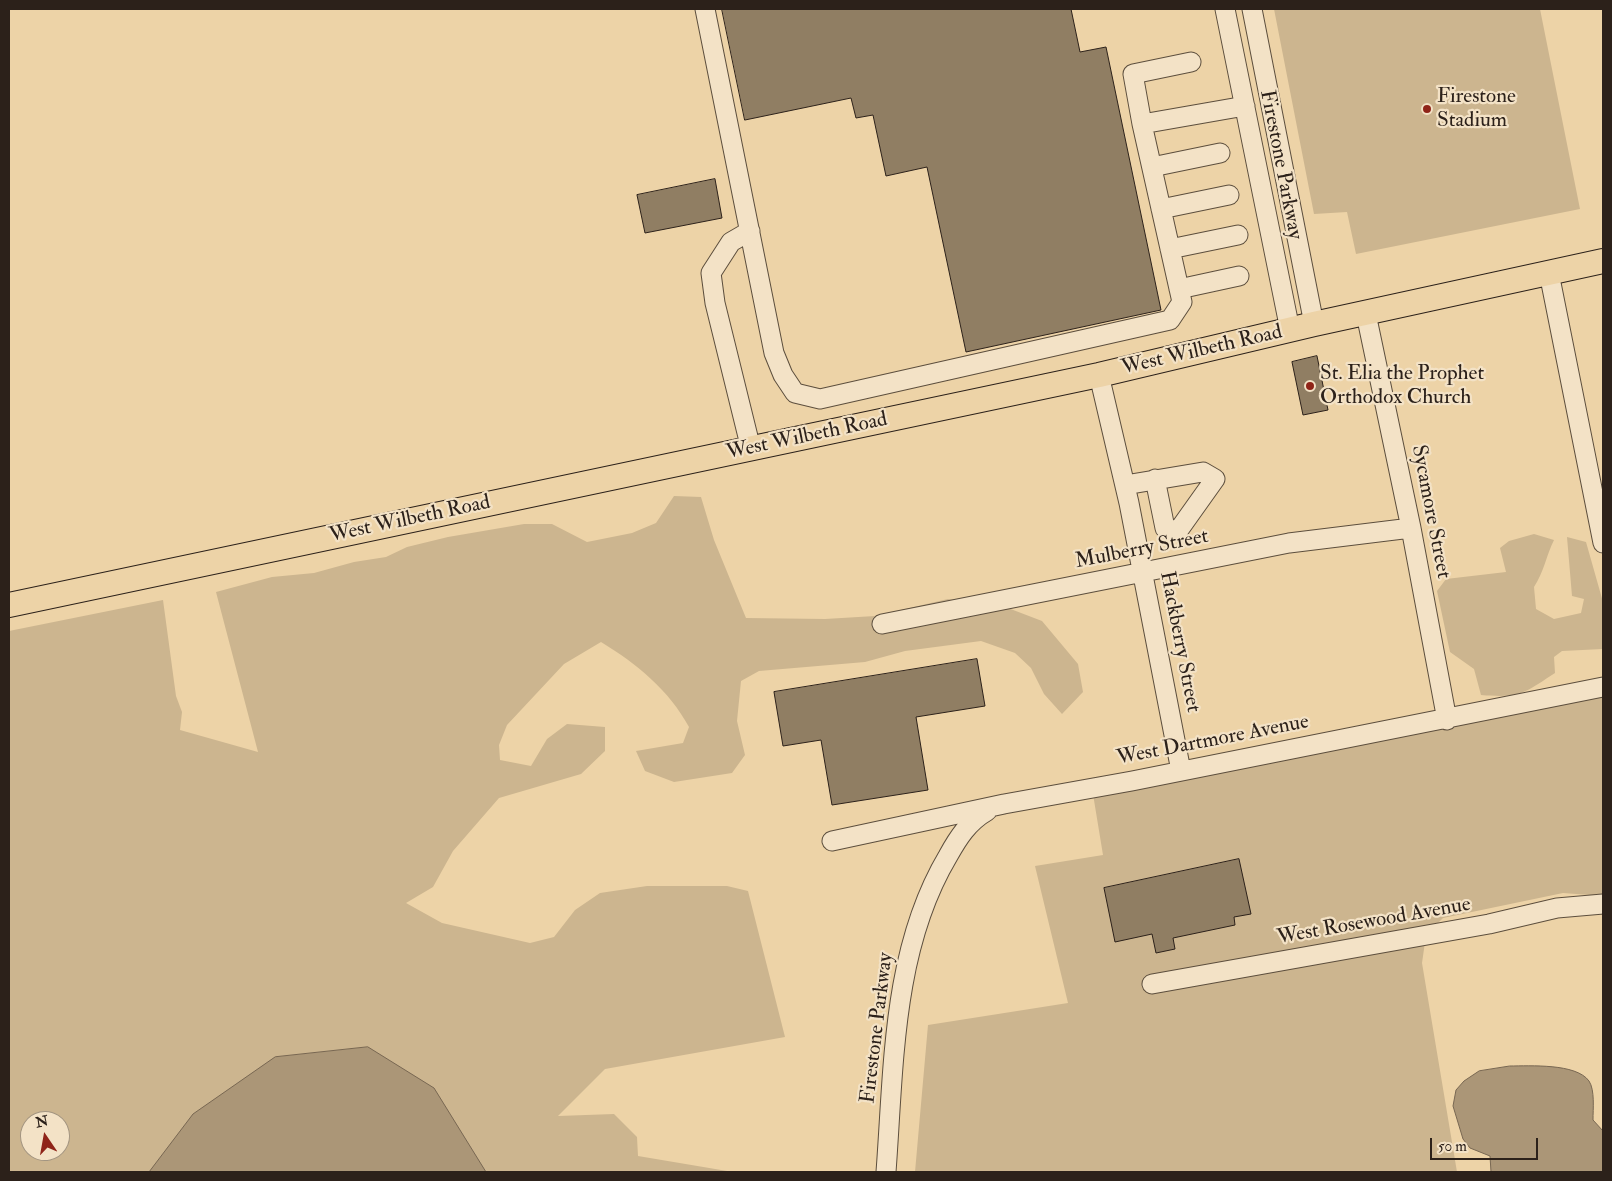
<!DOCTYPE html>
<html>
<head>
<meta charset="utf-8">
<style>
	body { margin:0 }
	#map { position:relative; width:1612px; height:1181px; overflow:hidden; background:#edd3a7; font-family:"IM FELL Double Pica",serif }
	canvas { display:block }
	.frame { position:absolute; inset:0; border:10px solid #2c211a; pointer-events:none }
	.north { position:absolute; left:20px; top:1111px; width:50px; height:50px; box-sizing:border-box; background:#f3e2c6; border:1px solid #a39581; border-radius:50%; rotate:348deg; font-size:14px; font-weight:700; line-height:20px; text-align:center; color:#2c211a }
	.north::after { content:''; display:block; margin:auto; width:18px; height:22px; background:#8f2418; clip-path:polygon(50% 0,100% 100%,50% 72%,0 100%) }
	.scale { position:absolute; left:1430px; top:1138px; width:108px; height:22px; box-sizing:border-box; border:2px solid #2c211a; border-top:0; padding-left:6px; font-size:15px; line-height:18px; white-space:nowrap; color:#2c211a; -webkit-text-stroke:4px #f3e2c6; paint-order:stroke }
</style>
</head>
<body>
<div id="map">
<canvas width="1612" height="1181"></canvas>
<div class="frame"></div>
<div class="north">N</div>
<div class="scale">50 m</div>
</div>
<script>
const c = document.querySelector('canvas').getContext('2d');
c.lineJoin = 'round';
function fillPath(path, color) { c.fillStyle = color; c.fill(path, 'evenodd'); }
function strokePath(path, color, width, dash) { c.strokeStyle = color; c.lineWidth = width; c.lineCap = dash ? 'butt' : 'round'; c.setLineDash(dash || []); c.stroke(path); }
function label(font, color, halo, rows, align = 'center') {
  c.font = font + ' "IM FELL Double Pica",serif'; c.lineWidth = 4.5; c.setLineDash([]); c.textBaseline = 'middle'; c.strokeStyle = halo; c.fillStyle = color; for (const [text, x, y, turn = 0] of rows) {
    c.save(); c.translate(x, y); c.rotate((+turn || 0) * Math.PI / 180); c.textAlign = isNaN(turn) ? turn : align; if (halo) c.strokeText(text, 0, 0); c.fillText(text, 0, 0); c.restore();
  }
}
const green = new Path2D(`
	M1274,9h266l40,200 -224,45 -9,-42 -33,2z
	M674,496l27,1 13,43 32,78 79,1 50,-3 73,-17 60,9 34,13 36,43 5,28 -21,22 -18,-20 -13,-26 -16,-15 -34,-12 -76,10 -40,11 -106,9 -18,10 -4,40 8,34 -13,18 -58,9 -29,-11 -9,-20 47,-8 6,-16c-20,-37 -52,-63 -88,-85l-37,22 -57,61 -8,20 1,15 31,6 16,-27 20,-15 38,3v24l-24,23 -82,24 -46,53 -20,36 -27,16 36,20 88,20 24,-6 21,-27 25,-17 47,-7h80l21,5 37,146 -180,32 -47,47 56,-2 23,23 1,19 95,16h-724v-541l154,-31 13,96 6,16 -2,18 78,22 -42,-160 56,-15 42,-4 40,-11 32,-5 21,-10 41,-10 76,-13h28l35,18 45,-9 24,-10zM30,1121h30v30h-30z
	M1534,534l20,6c-8,16 -10,32 -20,47l2,22 18,10 27,-6 3,-14 -12,-3 -5,-59 19,5 17,60v47l-41,2 -8,6 1,16c-32,21 -35,25 -74,22l-7,-26 -24,-17 -13,-61 9,-12 60,-7 -6,-24 9,-7z
	M1603,692v204l-40,-3 -120,25 -17,17 -4,28 35,209h-542l13,-147 140,-22 -33,-137 68,-11 -11,-67z`);
const water = new Path2D(`
	M368,1047l66,41 52,84h-337l44,-58 82,-57z
	M1510,1066c20,0 66,-3 79,15 6,9 4,28 4,39l10,11v41h-112l-1,-16 -20,-8 -7,-9 -10,-33 3,-16 8,-9 15,-10z`);
const building = new Path2D(`
	M722,9h349l9,43 26,-5 55,263 -195,42 -39,-185 -41,9 -13,-61 -17,3 -5,-20 -106,22z
	M715,179l7,39 -77,15 -8,-38z
	M1317,356l11,54 -25,5 -11,-53z
	M977,659l8,47 -69,11 12,73 -96,15 -11,-65 -38,6 -9,-54z
	M1239,859l12,55 -17,3 1,8 -62,13 2,11 -19,4 -4,-19 -37,8 -11,-54z`);
const minor = new Path2D(`
	M705,9l69,344 9,22 12,18 25,6 350,-79 12,-18 -40,-178 103,-18
	M1225,9l65,321
	M1252,9l62,315
	M1142,124l-9,-50 58,-12
	M1152,167l68,-14
	M1161,209l68,-14
	M750,231l-19,11 -20,31 4,30 36,146
	M1170,249l68,-14
	M1549,273l54,270
	M1179,289l60,-13
	M1366,314l45,214 36,192
	M1099,375l30,128 52,268
	M1125,485l78,-13 12,7 -37,52 -13,-3 -10,-49
	M882,624l407,-81 122,-15
	M832,841l172,-37 128,-23 471,-94
	M1152,984l337,-60 68,-16 46,-4
	M886,1172c8,-106 6,-222 62,-316 10,-18 20,-34 39,-45`);
const major = new Path2D(`
	M9,605l1090,-230 215,-51 289,-63`);
const markers = [
	[1427,109,5,"#8f2418"],
	[1310,386,5,"#8f2418"]
];
const poiNames = [
	["Firestone",1437,97],
	["Stadium",1437,121],
	["St. Elia the Prophet",1320,374],
	["Orthodox Church",1320,398]
];
const streetNames = [
	["Firestone Parkway",1280,165,79],
	["West Wilbeth Road",1202,351,-13],
	["West Wilbeth Road",807,437,-12],
	["Sycamore Street",1430,512,79],
	["West Wilbeth Road",410,520,-12],
	["Mulberry Street",1142,550,-11],
	["Hackberry Street",1179,642,79],
	["West Dartmore Avenue",1213,741,-11],
	["West Rosewood Avenue",1374,922,-10],
	["Firestone Parkway",878,1028,-83]
];
fillPath(green, '#ccb58f');
fillPath(water, '#ab9677');
strokePath(water, '#786752', 1);
fillPath(building, '#907e63');
strokePath(building, '#2c211a', 1);
strokePath(minor, '#5c4e3d', 21);
strokePath(major, '#2c211a', 26);
strokePath(minor, '#f3e2c6', 19);
strokePath(major, '#edd3a7', 24);
for (const [x, y, r, color] of markers) { const dot = new Path2D(); dot.arc(x, y, r, 0, 2 * Math.PI); c.fillStyle = color; c.fill(dot); strokePath(dot, '#f3e2c6', 2); }
label('21px', '#2c211a', '#f3e2c6', poiNames, 'left');
label('21px', '#2c211a', '#f3e2c6', streetNames);
</script>
</body>
</html>
